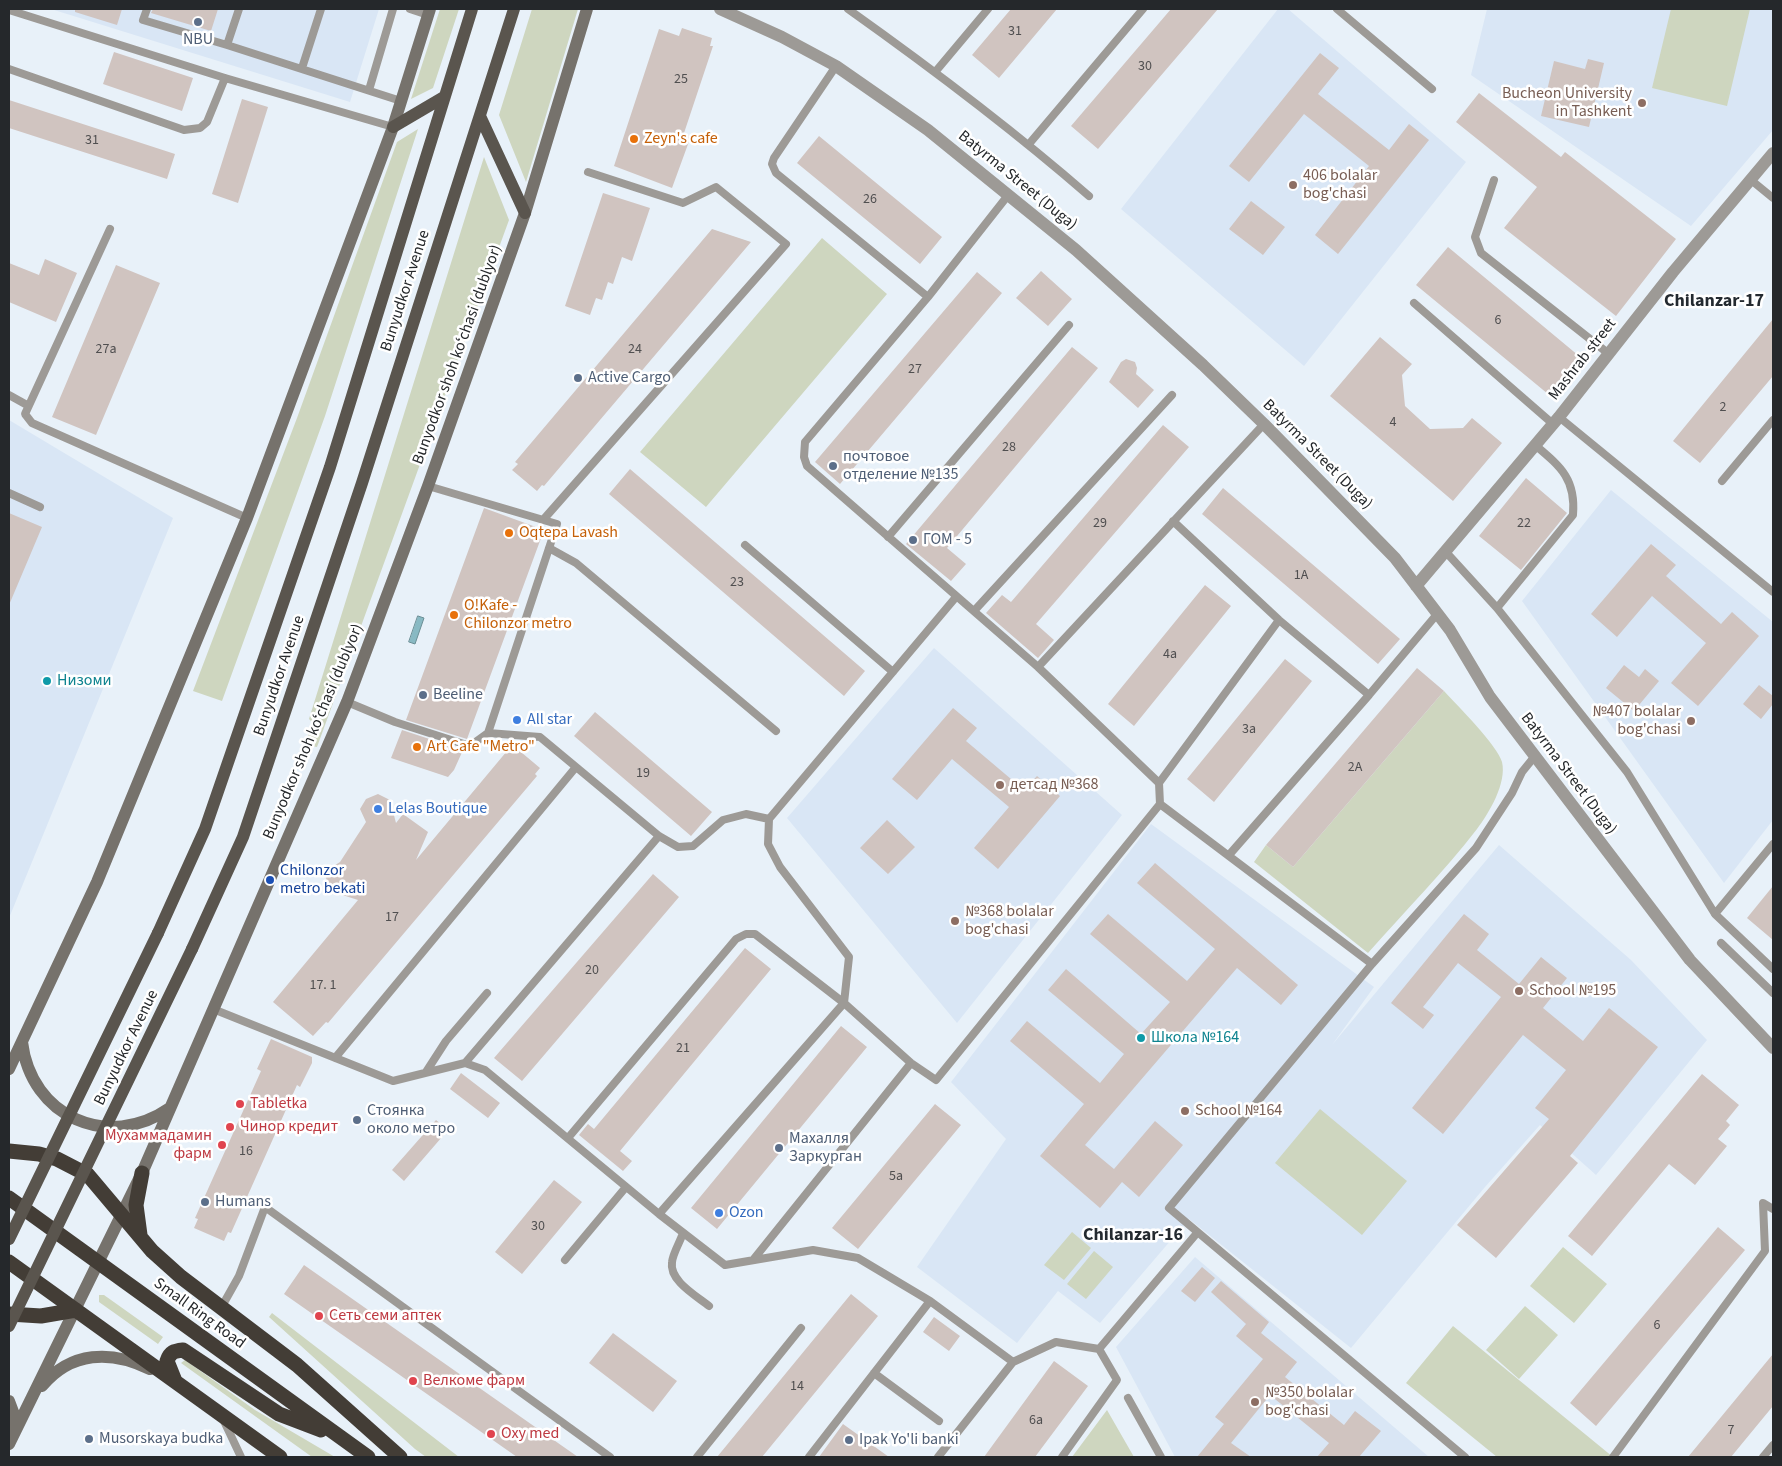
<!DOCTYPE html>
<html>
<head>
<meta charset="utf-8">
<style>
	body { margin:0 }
	#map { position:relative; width:1782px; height:1466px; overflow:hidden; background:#e8f1f9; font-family:"Source Sans 3",sans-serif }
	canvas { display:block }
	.frame { position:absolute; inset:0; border:10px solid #25282b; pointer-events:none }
</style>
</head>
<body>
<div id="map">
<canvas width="1782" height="1466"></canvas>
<div class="frame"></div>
</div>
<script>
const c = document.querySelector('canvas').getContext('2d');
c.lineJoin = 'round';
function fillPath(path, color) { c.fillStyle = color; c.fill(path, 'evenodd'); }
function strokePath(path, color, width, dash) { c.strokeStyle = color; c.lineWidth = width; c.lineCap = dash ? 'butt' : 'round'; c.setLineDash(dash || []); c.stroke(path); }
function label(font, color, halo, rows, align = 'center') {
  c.font = font + ' "Source Sans 3",sans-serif'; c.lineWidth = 5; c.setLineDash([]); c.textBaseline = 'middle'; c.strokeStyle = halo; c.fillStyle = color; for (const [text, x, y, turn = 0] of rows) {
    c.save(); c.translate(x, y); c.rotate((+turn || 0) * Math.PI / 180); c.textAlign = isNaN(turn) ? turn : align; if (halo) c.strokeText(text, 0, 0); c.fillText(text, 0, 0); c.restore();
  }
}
const built = new Path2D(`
	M51,9h328l-29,93z
	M1278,9h10l178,153 -162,204 -183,-157z
	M1487,9h286v121l-82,96 -220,-151z
	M9,420l164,98 -164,400z
	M1611,490l162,132v198l-49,63 -202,-282z
	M934,648l188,167 -165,208 -170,-205z
	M1151,824l223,163 -42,58 167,-200 132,115 76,80 -111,135 -56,-50 -55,62 -134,161 -162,-129 -89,104 -42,-32 -41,52 -100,-76 89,-128 -55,-57z
	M1195,1257l234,200h-254l-59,-110z`);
const green = new Path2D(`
	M440,9h19l-26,79 -22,11z
	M532,9h46l-52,173 -27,-67z
	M1671,9h79l-23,97 -75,-18z
	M418,129l-93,287 -103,285 -29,-10 104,-273 100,-276z
	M484,157l25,63 -192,527 -12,-2 7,-23 -3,-3z
	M822,238l65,56 -181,213 -66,-55z
	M1444,691c13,14 54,55 58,71 5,21 -13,51 -25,67 -33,43 -73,83 -109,124l-114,-91 12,-17 27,22z
	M1320,1109l87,72 -45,54 -87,-72z
	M1072,1232l19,16 -27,32 -20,-15z
	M1563,1247l44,37 -33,39 -44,-37z
	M1094,1251l19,16 -27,32 -19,-15z
	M99,1295h5l59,42 -5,7 -59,-42z
	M1525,1306l33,29 -39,44 -33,-29z
	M272,1313l187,144h-33l-11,-8 -146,-132z
	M1453,1326l160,131h-116l-91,-74z
	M185,1360l70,50 80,47h-23l-131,-94z
	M1107,1410l27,47h-62z`);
const water = new Path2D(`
	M418,616l6,2 -9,26 -6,-2z`);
const building = new Path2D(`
	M75,9h47l-5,16 -42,-13z
	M153,9h65l-7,22 -60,-18z
	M1011,9h46l-58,69 -27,-23z
	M1171,9h47l-120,140 -27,-23z
	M682,28l30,10 -2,8h3l-29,87 7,3 -19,52 -58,-22 45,-137 20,7z
	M114,52l79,26 -11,33 -79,-27z
	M1320,53l19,15 -21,26 71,56 20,-26 20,16 -91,114 -23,-19 54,-69 -65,-52 -55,68 -20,-16z
	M1588,59l16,4 -15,64 -48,-11 13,-55 31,8z
	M1479,93l82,64 4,-5 111,87 -60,77 -112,-88 33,-41 -81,-65z
	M242,99l26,8 -30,96 -26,-9z
	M9,100l166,54 -8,25 -158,-51z
	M819,136l123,101 -22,27 -123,-101z
	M603,193l47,15 -18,53 -10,-4 -9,27 -5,-2 -6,18 -6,-2 -6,17 -25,-9z
	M1251,201l34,26 -22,28 -34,-26z
	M712,229l39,13 -207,244 -2,-1 -5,6 -25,-21 6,-6 -3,-2z
	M1448,247l131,109 -31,38 -132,-109z
	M45,259l32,14 -21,49 -47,-20v-39l30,12z
	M116,265l44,18 -64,152 -44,-18z
	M1041,271l31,28 -24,27 -32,-28z
	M977,272l25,21 -162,191 -25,-22z
	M1773,319v57l-73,87 -27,-22z
	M1380,337l32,27 -10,11 3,31 25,23 33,-1 9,-10 30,25 -49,58 -123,-105z
	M1072,347l26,21 -151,180 19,16 -15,17 -45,-37z
	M1126,359l9,3 2,6 -1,6 18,16 -16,18 -29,-26 12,-20z
	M1163,425l26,22 -153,177 18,16 -16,18 -52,-45 16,-18 9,7z
	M630,469l235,202 -21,25 -235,-202z
	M1526,478l41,35 -46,57 -42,-34z
	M1223,488l177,151 -22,25 -176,-150z
	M484,508l60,22 -77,209 -61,-19z
	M9,513l33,14 -33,78z
	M1651,544l25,21 -10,11 55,48 11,-12 27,24 -61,70 -27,-23 35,-40 -54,-47 -35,41 -26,-23z
	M1205,585l26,21 -97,120 -26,-22z
	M1285,659l27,22 -98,121 -27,-23z
	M1624,665l15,12 6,-8 14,12 -25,30 -28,-23z
	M1417,668l27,23 -151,176 -27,-22z
	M1759,685l14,11v8l-12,15 -18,-15z
	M953,708l24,20 -11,13 58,49 13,-14 23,20 -62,73 -24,-21 35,-41 -57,-48 -35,41 -25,-21z
	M595,712l117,100 -21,24 -117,-100z
	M402,730l61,20 -9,20 -6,7 -57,-19z
	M515,747l25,21 -5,6 2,2 -209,247 -2,-1 -13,14 -40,-34 85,-102 -28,-9 -3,-5 -1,-10 6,-9 8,-5 26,-40 -6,-13 6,-10 12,-5 12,6 6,23 7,-9 25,18 -12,28 91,-109 3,2z
	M887,820l28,27 -27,27 -28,-26z
	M1155,863l143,122 -17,20 -44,-37 -152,177 29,24 41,-48 28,24 -44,52 -17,-15 -22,26 -60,-52 44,-52 -74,-63 17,-20 73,62 24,-29 -76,-64 18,-21 75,65 29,-32 -80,-68 18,-20 79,67 28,-32 -78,-66z
	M653,874l26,23 -157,184 -28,-23z
	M1773,886v54l-26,-22z
	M1464,914l25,20 -12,16 42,34 22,-27 26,21 -24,30 40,33 26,-33 49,39 -88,109 8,7 -82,95 -39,-33 92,-106 -14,-11 31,-38 -43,-35 -80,99 -31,-26 89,-111 -43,-34 -35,44 11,8 -11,14 -32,-26z
	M745,948l26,21 -151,182 12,10 -9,10 -44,-36 9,-11 6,5z
	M841,1026l26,21 -150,182 -26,-21z
	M271,1039l41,18v6l-12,24 -3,-2 -66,148 -3,-1 -4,9 -30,-13 4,-9 -3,-1 66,-147 -4,-2z
	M461,1073l39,30 -12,15 -38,-29z
	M1702,1074l37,31 -13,16 4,4 -12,14 9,7 -32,39 -26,-21 -77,92 -24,-20z
	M935,1104l26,21 -103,124 -26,-21z
	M436,1120l12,10 -44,51 -12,-11z
	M554,1180l28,22 -60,72 -27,-22z
	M1718,1227l27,23 -149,176 -26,-23z
	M304,1265l274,192h-61l-233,-163z
	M1202,1267l13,11 -20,24 -14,-11z
	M1221,1281l48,41 -8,11 36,29 -12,15 59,48 11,-14 26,20 -22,26h-42l12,-14 -59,-48 -39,48 20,14h-54l27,-33 -9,-7 48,-58 -27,-23 10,-12 -35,-32z
	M851,1294l27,22 -116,141h-45z
	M934,1317l26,19 -11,15 -26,-19z
	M613,1333l64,48 -24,31 -64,-49z
	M1773,1354v52l-42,51h-43z
	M1054,1361l34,25 -53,71h-51z
	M843,1424l46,33h-70z`);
const lane = new Path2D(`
	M147,9l-4,11 84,25 174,56
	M410,9l18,6
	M848,9c83,59 164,120 241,187
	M1337,9l95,80
	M9,10l216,68 168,49
	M227,45l12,-36
	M836,66l-62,92 -2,6 4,9 152,124
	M302,68l19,-59
	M9,69l175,61 16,-2 7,-6 18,-44
	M936,71l52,-62
	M369,90l24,-81
	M1029,144l114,-135
	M1494,180l-19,57 6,16 128,101
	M1751,180l22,18
	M1009,194l-81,103 -123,145 -1,15 3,9 231,201
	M110,229l-85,185 7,9 215,95
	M1414,303l139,121
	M9,395l18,10
	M1559,417l214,175
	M1264,424l-226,243 121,116 1,21 212,160
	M1722,481l51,-61
	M428,486l129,38 -69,209
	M9,493l31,14
	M543,520l243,-276 -70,-57 -33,16 -95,-31
	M1173,521l106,99 90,75 69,-82
	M888,537l181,-212
	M745,545l148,127
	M549,548l27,15 200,168
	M1445,551l52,57 130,164 88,142 58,55
	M1497,608l76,-93c3,-36 -12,-48 -38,-70
	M974,611l198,-216
	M347,702l48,20 75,24 18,-13 52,4 119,99 19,11 15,-1 30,-26 23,-6 23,5 187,-222
	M1159,783l120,-163
	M769,819l-1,25 12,23 69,90 -5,46 67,60 25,17 224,-276
	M1229,855l140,-160
	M1715,914l58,-70
	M1721,943l52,50
	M213,1009l180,72 72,-18 20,7 174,144 66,51 88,-15 45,8 72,43 83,61 43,-20 43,7 98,-116
	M335,1058l241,-291
	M465,1063l194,-227
	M426,1072l20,-31 41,-48
	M568,1138l168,-199 10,-5h9l89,69 -185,211
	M683,1233c-3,9 -10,20 -11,29 -3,19 25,34 37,44
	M565,1260l61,-73
	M753,1260l158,-197
	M221,1308l18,-32 26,-69 345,250
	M874,1373l65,48
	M1128,1398l33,59
	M224,1421l17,36
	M697,1457l104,-129
	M809,1457l121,-156
	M938,1457l75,-95
	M1062,1457l55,-77 -18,-31
	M1465,1457l-296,-249 203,-244 104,-116 36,-55 10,-21 13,-16
	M1613,1457l152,-206 -2,-48 10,6
	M1763,1457l10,-12`);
const street = new Path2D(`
	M720,9l62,28 54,29 92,64 148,120 127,115 61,59 131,134 55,72 40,67 200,263 83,88
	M1416,586l143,-169 114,-145 100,-119`);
const secondary = new Path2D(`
	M22,1042c9,75 86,109 148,66
	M9,1069l88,-187 150,-364 146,-391 37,-118
	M42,1386c29,-35 69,-36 108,-17
	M9,1401l6,16 1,12
	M9,1444l133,-271 205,-471 81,-216 97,-273 62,-204`);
const primary = new Path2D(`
	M480,116l45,97
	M393,127l51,-30
	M158,933l47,-104 125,-362 142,-458
	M192,949l51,-112 119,-354 152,-474`);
const highway = new Path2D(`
	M9,1151l30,3 18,5 31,16 64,76 29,26 116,88 103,92
	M9,1198l359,259
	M140,1235l-4,-30 6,-32
	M9,1262l271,195
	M9,1314l32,2 35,-6
	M175,1381l-8,-20c3,-9 7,-10 16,-11l96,64 42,16`);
const primaryBridge = new Path2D(`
	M9,1239l149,-306
	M9,1326l183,-377`);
const markers = [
	[198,22,5,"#5c6f8a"],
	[1642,103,5,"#8d6e63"],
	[634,139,5,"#e8710a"],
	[1293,185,5,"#8d6e63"],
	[578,378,5,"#5c6f8a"],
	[833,466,5,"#5c6f8a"],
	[509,533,5,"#e8710a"],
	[913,540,5,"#5c6f8a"],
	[454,615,5,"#e8710a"],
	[47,681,5,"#0f9aa8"],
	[423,695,5,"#5c6f8a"],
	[517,720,5,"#3f7fe0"],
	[1691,721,5,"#8d6e63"],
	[417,747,5,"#e8710a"],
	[1000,785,5,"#8d6e63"],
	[378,809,5,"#3f7fe0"],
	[270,880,5,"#1a4fb4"],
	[955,921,5,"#8d6e63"],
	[1519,991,5,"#8d6e63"],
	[1141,1038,5,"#0f9aa8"],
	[240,1104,5,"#e0444e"],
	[1185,1111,5,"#8d6e63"],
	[357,1120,5,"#5c6f8a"],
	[230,1127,5,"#e0444e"],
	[222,1145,5,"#e0444e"],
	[779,1148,5,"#5c6f8a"],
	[205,1202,5,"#5c6f8a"],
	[719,1213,5,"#3f7fe0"],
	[319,1316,5,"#e0444e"],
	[413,1381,5,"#e0444e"],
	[1255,1402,5,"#8d6e63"],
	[491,1434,5,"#e0444e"],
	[89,1439,5,"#5c6f8a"],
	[849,1440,5,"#5c6f8a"]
];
const numberNames = [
	["31",1015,32],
	["30",1145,67],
	["25",681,80],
	["31",92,141],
	["26",870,200],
	["6",1498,321],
	["27а",106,350],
	["24",635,350],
	["27",915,370],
	["2",1723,408],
	["4",1393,423],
	["28",1009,448],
	["29",1100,524],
	["22",1524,524],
	["1А",1301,576],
	["23",737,583],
	["4а",1170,655],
	["3а",1249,730],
	["2А",1355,768],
	["19",643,774],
	["17",392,918],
	["20",592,971],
	["17. 1",323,986],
	["21",683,1049],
	["16",246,1152],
	["5а",896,1177],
	["30",538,1227],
	["6",1657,1326],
	["14",797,1387],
	["6а",1036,1421],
	["7",1731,1431]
];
const serviceNames = [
	["NBU",198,40,"center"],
	["Active Cargo",588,378],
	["почтовое",843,457],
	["отделение №135",843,475],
	["ГОМ - 5",923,540],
	["Beeline",433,695],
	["Стоянка",367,1111],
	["около метро",367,1129],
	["Махалля",789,1139],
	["Заркурган",789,1157],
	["Humans",215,1202],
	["Musorskaya budka",99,1439],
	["Ipak Yo'li banki",859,1440]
];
const educationNames = [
	["Bucheon University",1632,94,"right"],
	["in Tashkent",1632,112,"right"],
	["406 bolalar",1303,176],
	["bog'chasi",1303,194],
	["№407 bolalar",1681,712,"right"],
	["bog'chasi",1681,730,"right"],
	["детсад №368",1010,785],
	["№368 bolalar",965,912],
	["bog'chasi",965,930],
	["School №195",1529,991],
	["School №164",1195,1111],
	["№350 bolalar",1265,1393],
	["bog'chasi",1265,1411]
];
const foodNames = [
	["Zeyn's cafe",644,139],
	["Oqtepa Lavash",519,533],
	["O!Kafe -",464,606],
	["Chilonzor metro",464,624],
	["Art Cafe \"Metro\"",427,747]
];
const streetNames = [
	["Batyrma Street (Duga)",1017,181,39],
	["Bunyudkor Avenue",406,291,-72],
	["Bunyodkor shoh koʻchasi (dublyor)",458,355,-70],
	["Mashrab street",1583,360,-52],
	["Batyrma Street (Duga)",1317,455,45],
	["Bunyudkor Avenue",280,676,-71],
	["Bunyodkor shoh koʻchasi (dublyor)",314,732,-67],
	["Batyrma Street (Duga)",1568,774,53],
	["Bunyudkor Avenue",127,1048,-64],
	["Small Ring Road",199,1314,36]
];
const cultureNames = [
	["Низоми",57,681],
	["Школа №164",1151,1038]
];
const shopNames = [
	["All star",527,720],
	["Lelas Boutique",388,809],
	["Ozon",729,1213]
];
const transitNames = [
	["Chilonzor",280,871],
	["metro bekati",280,889]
];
const healthNames = [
	["Tabletka",250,1104],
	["Чинор кредит",240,1127],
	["Мухаммадамин",212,1136,"right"],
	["фарм",212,1154,"right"],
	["Сеть семи аптек",329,1316],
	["Велкоме фарм",423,1381],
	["Oxy med",501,1434]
];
const neighbourhoodNames = [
	["Chilanzar-17",1714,302],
	["Chilanzar-16",1133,1236]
];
fillPath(built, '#d9e6f5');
fillPath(green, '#ced6bf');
fillPath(water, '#88b9c3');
strokePath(water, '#6a8e95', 1);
fillPath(building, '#d0c4c0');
strokePath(lane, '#9d9a96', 8);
strokePath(street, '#9d9a96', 12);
strokePath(secondary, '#76726c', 12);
strokePath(primary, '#5a554e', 12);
strokePath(highway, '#433d36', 15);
strokePath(primaryBridge, '#5a554e', 12);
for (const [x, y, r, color] of markers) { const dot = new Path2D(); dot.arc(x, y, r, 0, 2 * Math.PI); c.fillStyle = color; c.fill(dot); strokePath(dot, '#fff', 2); }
label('14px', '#504f50', null, numberNames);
label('16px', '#4e5e75', '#fff', serviceNames, 'left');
label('16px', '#785e54', '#fff', educationNames, 'left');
label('16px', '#c56008', '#fff', foodNames, 'left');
label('16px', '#25282b', '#fff', streetNames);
label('16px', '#0d838f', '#fff', cultureNames, 'left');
label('16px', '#366cbe', '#fff', shopNames, 'left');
label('16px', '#164399', '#fff', transitNames, 'left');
label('16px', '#be3a42', '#fff', healthNames, 'left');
label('bold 18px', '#242a30', '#fff', neighbourhoodNames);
</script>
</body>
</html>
